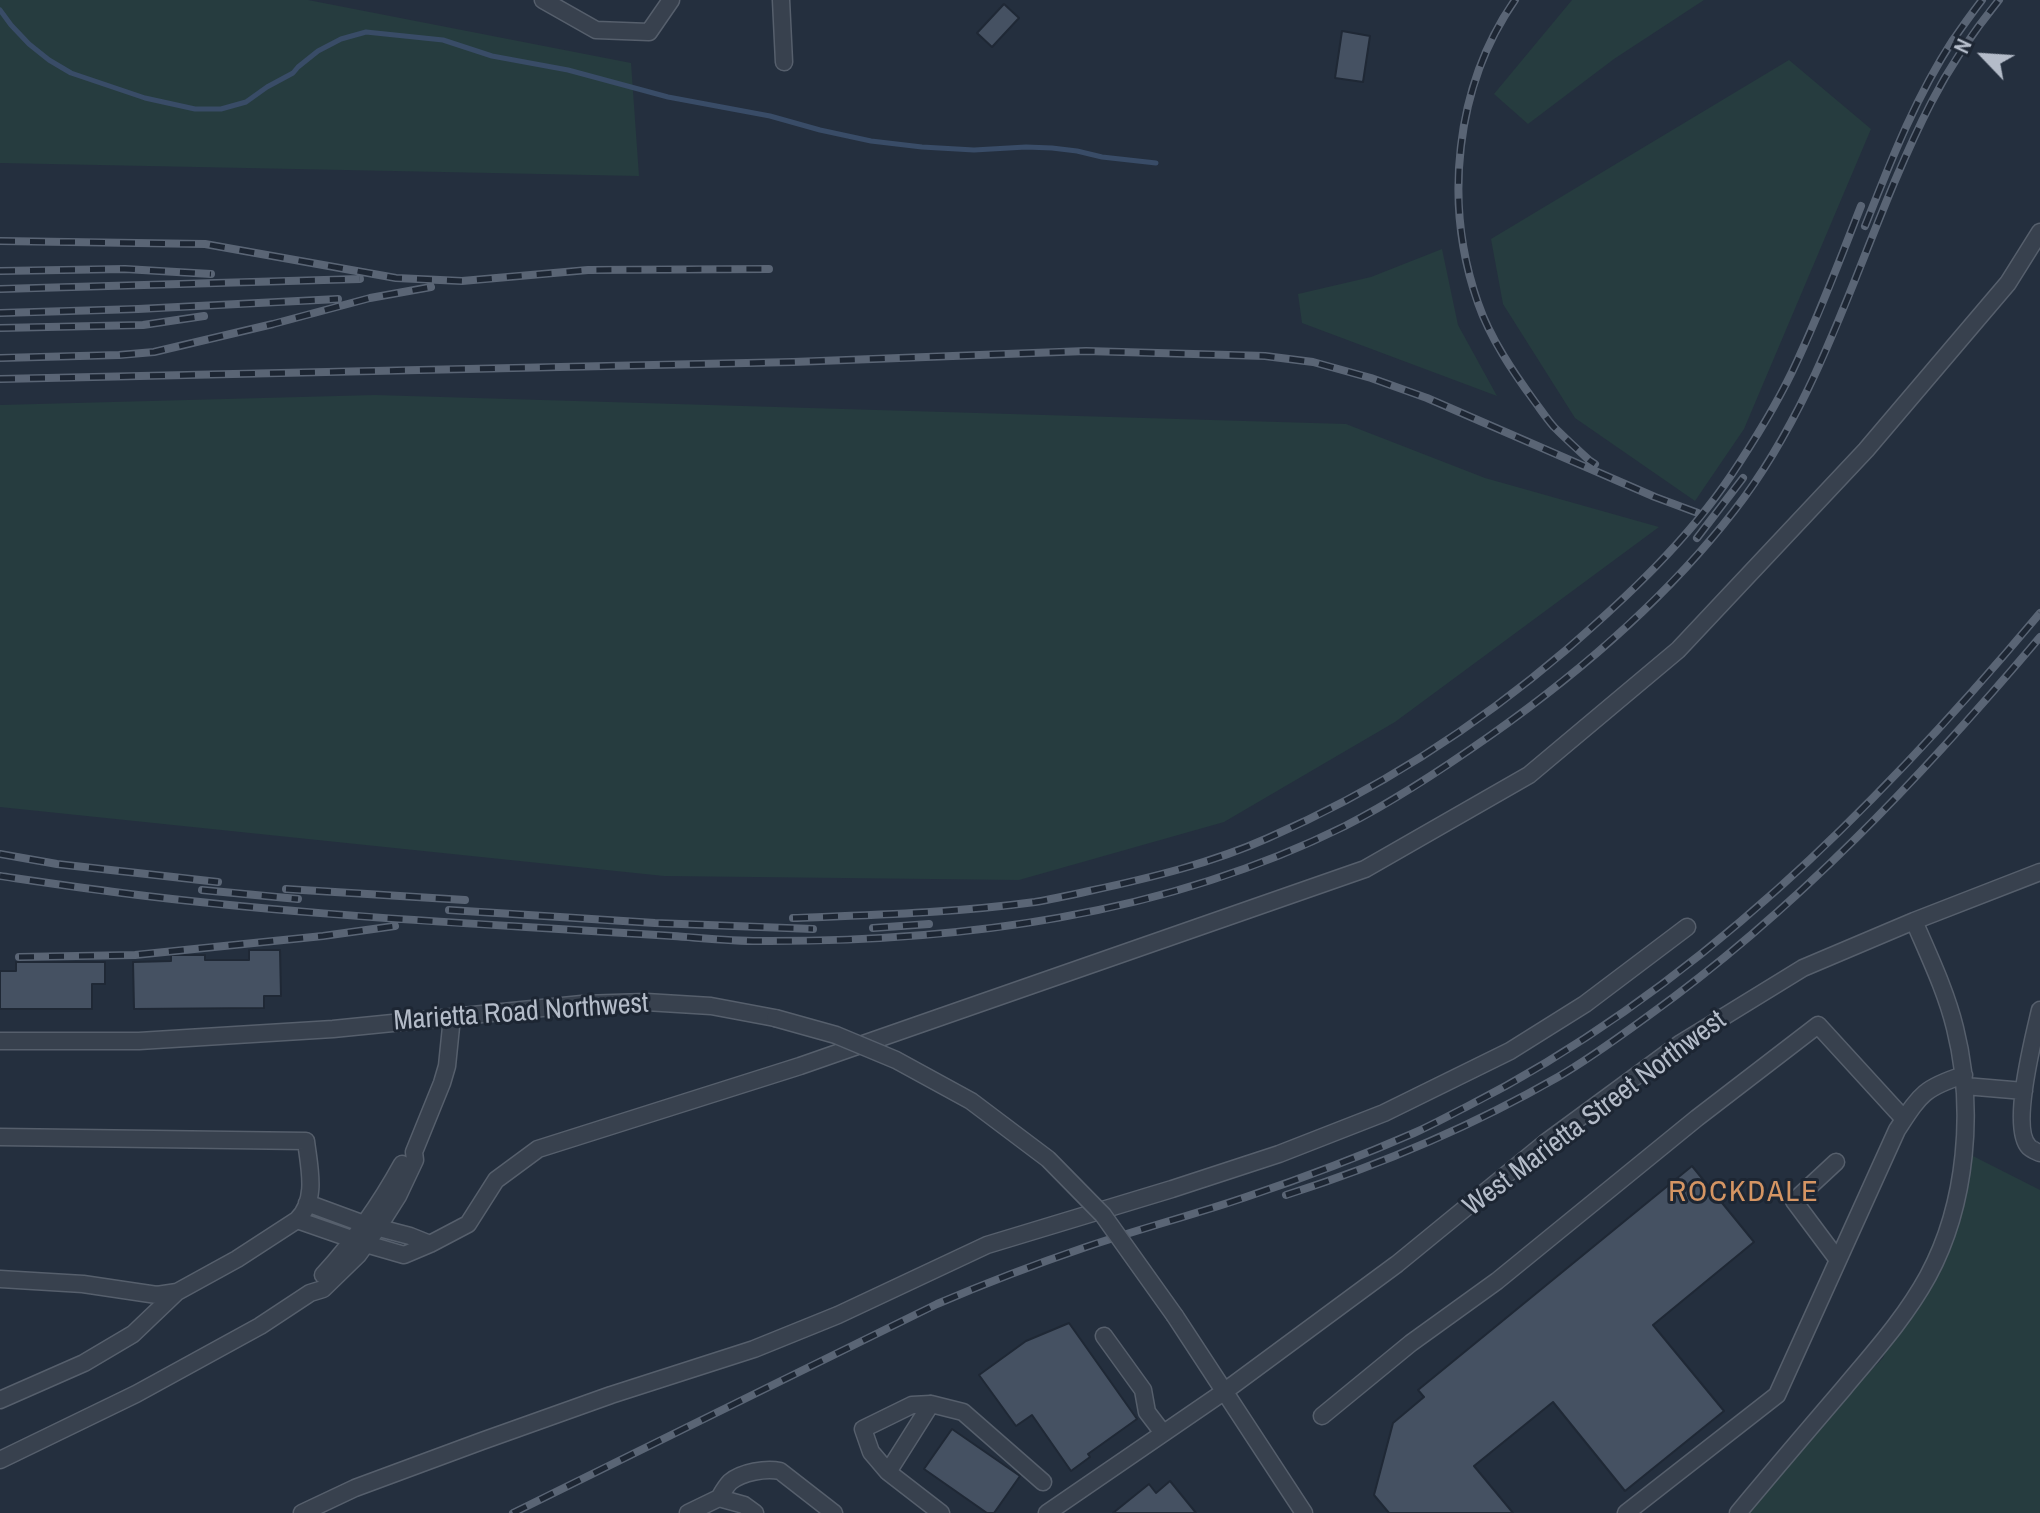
<!DOCTYPE html>
<html>
<head>
<meta charset="utf-8">
<style>
	body { margin:0 }
	#map { position:relative; width:2040px; height:1513px; overflow:hidden; background:#242f3e; font-family:"Archivo Narrow",sans-serif }
	canvas { display:block }
	.north { position:absolute; left:1944px; top:16px; width:80px; height:80px; -webkit-text-stroke:6px #1d2633; paint-order:stroke; rotate:295deg; font-size:22px; font-weight:700; line-height:32px; text-align:center; color:#b4bcc9 }
	.north::after { content:''; display:block; margin:auto; width:28px; height:36px; background:#b4bcc9; clip-path:polygon(50% 0,100% 100%,50% 72%,0 100%) }
</style>
</head>
<body>
<div id="map">
<canvas width="2040" height="1513"></canvas>
<div class="north">N</div>
</div>
<script>
const c = document.querySelector('canvas').getContext('2d');
c.lineJoin = 'round';
function fillPath(path, color) { c.fillStyle = color; c.fill(path, 'evenodd'); }
function strokePath(path, color, width, dash) { c.strokeStyle = color; c.lineWidth = width; c.lineCap = dash ? 'butt' : 'round'; c.setLineDash(dash || []); c.stroke(path); }
function label(font, color, halo, rows, align = 'center') {
  c.font = font + ' "Archivo Narrow",sans-serif'; c.lineWidth = 6; c.setLineDash([]); c.textBaseline = 'middle'; c.strokeStyle = halo; c.fillStyle = color; for (const [text, x, y, turn = 0] of rows) {
    c.save(); c.translate(x, y); c.rotate((+turn || 0) * Math.PI / 180); c.textAlign = isNaN(turn) ? turn : align; if (halo) c.strokeText(text, 0, 0); c.fillText(text, 0, 0); c.restore();
  }
}
const green = new Path2D(`
	M0,0h308l323,63 8,113 -639,-13z
	M1572,0h132l-90,59 -86,65 -34,-30z
	M1789,60l82,69 -127,300 -49,72 -120,-83 -72,-114 -12,-65z
	M1442,249l16,76 39,71 -195,-73 -4,-29 73,-17z
	M375,395l971,29 139,54 174,49 -264,195 -171,100 -205,58 -355,-4 -664,-69v-402z
	M1971,1155l69,35v323h-308l151,-155z`);
const stream = new Path2D(`
	M0,10l11,15 18,19 20,16 22,13 74,25 50,11h26l25,-7 21,-15 26,-14 5,-6 20,-16 23,-12 25,-7 77,8 49,16 76,14 100,27 102,19 50,14 51,11 51,6 52,3 52,-3 26,1 25,3 25,6 54,6`);
const building = new Path2D(`
	M1004,4l15,14 -27,29 -15,-14z
	M1342,31l28,5 -7,46 -28,-4z
	M249,950h31l1,46h-17v12l-130,1 -1,-47 38,-1v-6h34v5h44z
	M16,962h89v22h-13v25h-92v-38h16z
	M1692,1166l62,76 -101,83 71,86 -99,80 -72,-89 -79,64 39,47h-124l-15,-18 19,-72 31,-26 -6,-7z
	M1069,1323l68,96 -49,35 2,3 -19,14 -39,-56 -16,11 -37,-51 47,-34z
	M952,1429l68,47 -26,37h-7l-63,-44z
	M1170,1481l26,32h-83l36,-29 7,9z`);
const minor = new Path2D(`
	M543,0l53,30 53,2 22,-32
	M781,0l3,62
	M2040,1010c-6,26 -30,118 -11,137 0,1 10,6 11,6
	M0,1041h139l194,-12 249,-25 64,-2 65,4 64,12
	M1965,1086l59,5
	M0,1137l306,4c3,26 12,59 -9,79l-60,39 -60,33 -20,3 -74,-11 -83,-5
	M1836,1162l-42,39 44,59
	M307,1203l57,21 46,12 20,8
	M297,1220l69,24 38,11 26,-11 38,-20 28,-44 42,-31 262,-83 565,-197 164,-94 149,-125 188,-200 142,-167 32,-51
	M323,1275c31,-34 57,-71 79,-111
	M1175,1316l129,197
	M1104,1336l39,54 4,22 16,21
	M0,1400l84,-37 49,-29 44,-42
	M1322,1416l89,-73 86,-62 200,-163 121,-93 86,94
	M0,1460l136,-66 124,-68 50,-33 13,-4 35,-34 21,-29 19,-30 17,-36 -1,-8 28,-69 5,-17 5,-49
	M888,1472l-17,-20 -8,-23 49,-24 19,-1
	M719,1498c3,-5 7,-12 11,-16 12,-10 36,-14 50,-11l54,42
	M302,1513l53,-25 127,-47 129,-46 143,-46 84,-34 149,-70 185,-56 107,-35 105,-41 126,-62 75,-47 102,-77
	M688,1513l31,-15 25,7 11,8
	M941,1513l-53,-41 43,-68 32,8 80,70
	M1047,1513l178,-122 172,-127 148,-121 136,-100 122,-75 111,-47 126,-49
	M1626,1513l151,-118 120,-265c23,-35 26,-42 67,-55
	M1738,1513c35,-42 70,-83 106,-125 30,-36 61,-70 84,-112 39,-72 47,-168 27,-248 -9,-37 -26,-72 -41,-107`);
const rail = new Path2D(`
	M1515,0c-60,86 -72,204 -37,303 12,35 35,69 57,99 6,8 12,17 19,25 11,11 23,22 35,33l6,4
	M1865,226c25,-63 50,-128 88,-186 9,-13 19,-27 29,-40
	M0,241l205,3 191,34 66,3 126,-11 181,-1
	M0,271l125,-2 86,5
	M0,289l360,-10
	M0,313l138,-4 200,-10
	M0,328l143,-3 61,-9
	M0,358l119,-3 35,-3 119,-28 97,-26 61,-11
	M0,379l793,-17 293,-11 179,5 48,6 58,16 56,20 228,99 43,16
	M1697,538l46,-60
	M0,854l57,10 161,18
	M0,876c41,6 81,12 122,17 134,17 269,26 404,34 49,3 98,6 147,9 29,2 58,5 86,5 201,1 404,-25 586,-115 51,-26 99,-58 146,-91 88,-62 177,-139 243,-224 95,-122 128,-274 197,-408 19,-37 42,-71 68,-103
	M286,889l179,11
	M202,890l96,9
	M449,910l206,13 158,6
	M793,918c81,-3 161,-5 242,-16 18,-3 36,-7 54,-11 61,-13 123,-28 179,-53 108,-47 209,-112 298,-188 61,-53 121,-109 166,-176 22,-33 43,-67 60,-102 26,-54 47,-110 69,-166
	M873,928l56,-4
	M19,957l116,-2 188,-19 72,-10
	M1286,1195c94,-30 185,-68 272,-118 31,-18 61,-40 90,-61 148,-106 274,-240 392,-379
	M513,1513l424,-209c49,-21 99,-40 149,-57 53,-18 107,-32 160,-50 57,-19 113,-40 168,-64 18,-8 36,-18 54,-27 226,-115 410,-300 572,-493`);
const minorBridge = new Path2D(`
	M775,1018l61,17 60,25 75,41 77,58 55,56 72,101`);
const streetNames = [
	["Marietta Road Northwest",521,1013,-4],
	["West Marietta Street Northwest",1595,1114,-37]
];
const neighbourhoodNames = [
	["ROCKDALE",1744,1193]
];
fillPath(green, '#263c3f');
strokePath(stream, '#394c67', 5);
fillPath(building, '#455162');
strokePath(building, '#1f2835', 2);
strokePath(minor, '#565f6c', 19);
strokePath(minor, '#38414e', 16);
strokePath(rail, '#5a6575', 8);
strokePath(rail, '#1d2633', 5, [15]);
strokePath(minorBridge, '#565f6c', 19, []);
strokePath(minorBridge, '#38414e', 16);
label('28px', '#b4bcc9', '#1d2633', streetNames);
c.letterSpacing = '2px';
label('30px', '#d59563', '#1d2633', neighbourhoodNames);
c.letterSpacing = '0px';
</script>
</body>
</html>
